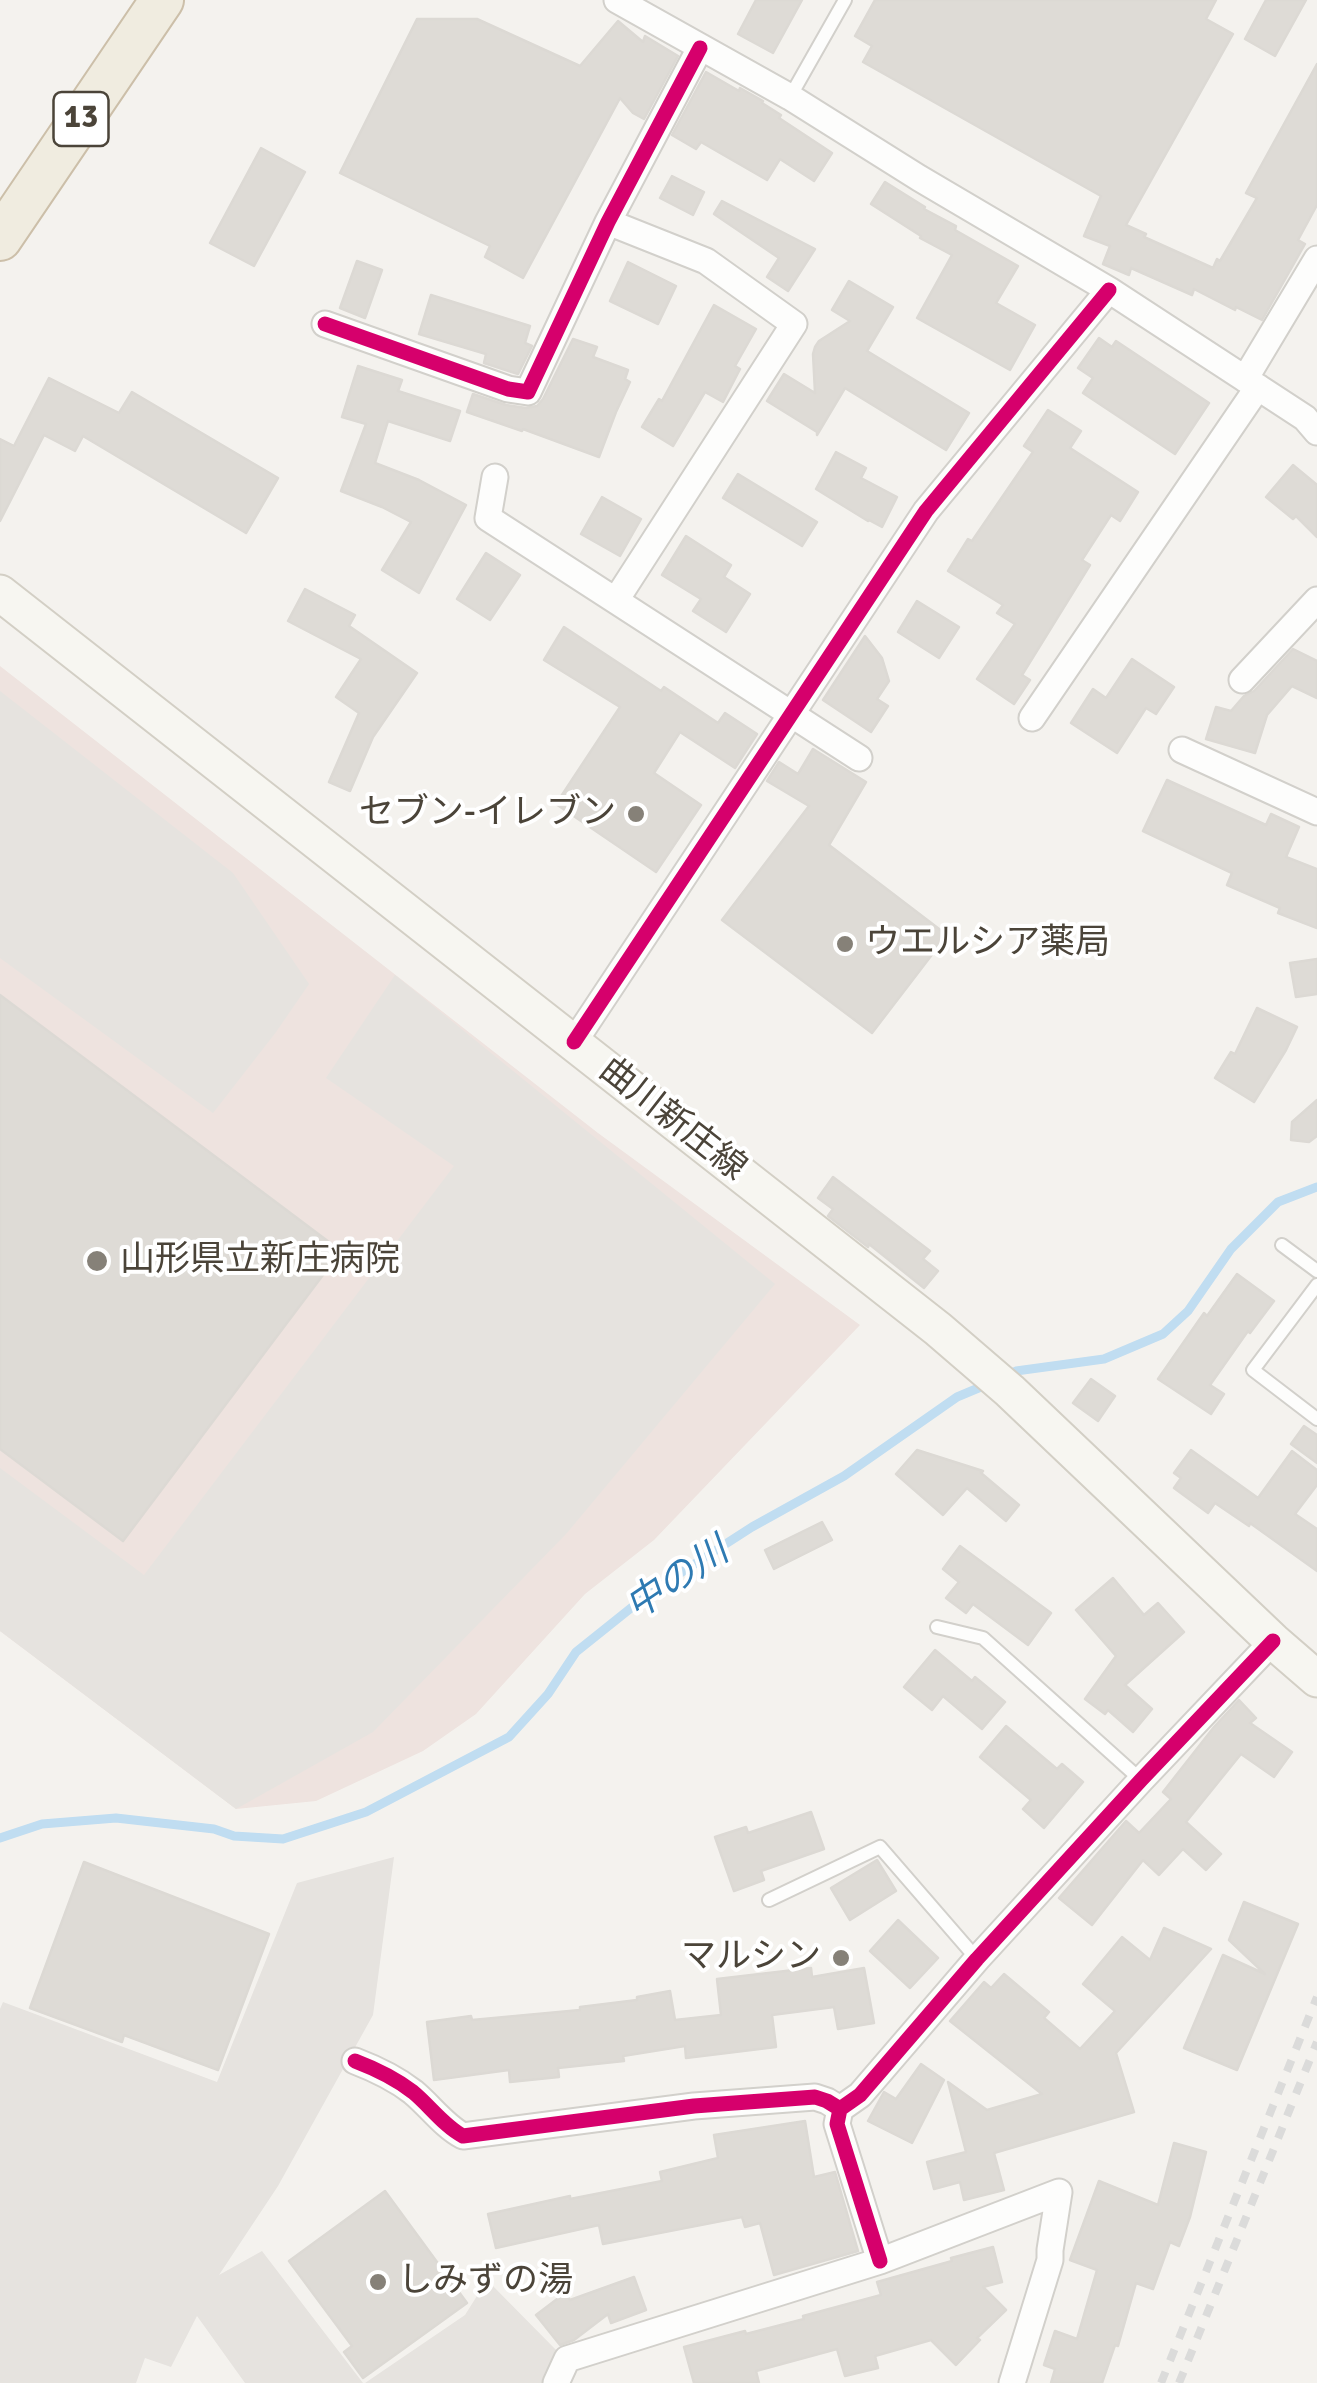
<!DOCTYPE html>
<html>
<head>
<meta charset="utf-8">
<style>
	body { margin:0 }
	canvas { display:block; background:#f4f2ee }
</style>
</head>
<body>
<canvas width="1317" height="2383"></canvas>
<script>
const c = document.querySelector('canvas').getContext('2d');
c.lineJoin = 'round';
function fillPath(path, color) { c.fillStyle = color; c.fill(path, 'evenodd'); }
function strokePath(path, color, width, dash) { c.strokeStyle = color; c.lineWidth = width; c.lineCap = dash ? 'butt' : 'round'; c.setLineDash(dash || []); c.stroke(path); }
function label(font, color, halo, rows, align = 'center') {
  c.font = font + ' Signika,"Noto Sans JP",sans-serif'; c.lineWidth = 8; c.setLineDash([]); c.textBaseline = 'middle'; c.strokeStyle = halo; c.fillStyle = color; for (const [text, x, y, turn = 0] of rows) {
    c.save(); c.translate(x, y); c.rotate((+turn || 0) * Math.PI / 180); c.textAlign = isNaN(turn) ? turn : align; if (halo) c.strokeText(text, 0, 0); c.fillText(text, 0, 0); c.restore();
  }
}
const medical = new Path2D(`
	M0,666l598,467 262,192 -206,215 -69,54 -109,120 -53,37 -107,50 -80,8 -236,-178z`);
const parking = new Path2D(`
	M0,691l233,182 76,111 -33,48 -63,81 -213,-155z
	M395,975l380,309 -209,250 -193,198 -137,77 -236,-178v-163l144,107 310,-409 -128,-88z
	M394,1857l-21,158 -95,171 -59,89 43,-24 101,132h-118l-48,-67 -26,51 -26,-9 -9,25h-136v-374l3,-7 214,80 80,-199z
	M487,2280l73,74 -13,29h-182l100,-68z`);
const stream = new Path2D(`
	M1007,1375l9,-4 88,-12 59,-25 25,-23 43,-62 47,-47 39,-15
	M0,1838l42,-14 74,-6 98,11 20,7 49,3 83,-27 143,-75 39,-43 28,-42 75,-60 101,-65 92,-51 113,-79 31,-13`);
const building = new Path2D(`
	M756,0h46l-29,53 -35,-19z
	M875,0h341l-10,19 27,15 -107,191 20,9 -2,3 69,31 4,-9 3,2 37,-63 -11,-5 71,-129v141l-19,35 7,4 -43,76 -26,-13 -1,3 -41,-21 -2,6 -61,-27 -2,7 -26,-11 7,-18 -26,-10 17,-40 -238,-134 9,-16 -17,-10z
	M1266,0h40l-31,56 -30,-17z
	M417,19h60l103,47 38,-45 25,21 2,-6 33,20 -34,63 -11,-6 -13,-15 -97,180 -38,-21 5,-11 -150,-73z
	M706,72l33,19 1,-3 23,13 -1,2 19,12 -2,3 53,35 -18,28 -34,-22 -13,21 -66,-38 -5,7 -24,-14z
	M261,148l44,24 -51,94 -44,-23z
	M672,176l32,16 -11,23 -33,-17z
	M885,182l40,25 -1,2 32,17 -1,4 63,36 -22,37 39,22 -25,45 -93,-52 35,-63 -32,-17 1,-2 -50,-32z
	M722,201l93,48 -27,42 -21,-14 12,-19 -65,-44z
	M357,261l25,9 -17,48 -25,-10z
	M628,262l48,24 -18,38 -48,-23z
	M849,281l44,26 -26,44 102,62 -23,37 -101,-62 -28,47v-3l-50,-31 17,-27 31,19 -2,-39 2,-7 4,-6 31,-20 -18,-11z
	M431,295l99,31 -5,17 7,3 -14,28 -34,-11 2,-9 -67,-20z
	M714,305l42,24 -21,37 5,3 -17,33 -18,-10 -32,54 -31,-19 17,-28 3,2z
	M1099,338l13,9 4,-6 93,62 -34,51 -92,-61 10,-15 -15,-10z
	M573,339l24,8 -4,10 35,13 -3,9 5,3 -14,30 -17,45 -76,-28 -1,2 -55,-19 6,-18 33,11 20,3 11,-2 6,-7z
	M358,366l44,14 -4,11 62,20 -10,30 -62,-20 -13,42 44,17 47,25 -47,88 -37,-23 29,-48 -29,-15 -41,-16 25,-67 -24,-7z
	M49,378l70,35 13,-21 146,86 -32,55 -163,-97 -8,15 -31,-16 -44,86v-82l14,7z
	M1048,410l33,21 -11,17 68,44 -18,29 -9,-6 -29,45 8,5 -68,110 8,5 -16,24 -37,-25 38,-55 -18,-11 6,-8 -55,-34 20,-32 4,2 61,-89 -9,-6z
	M836,452l30,16 -5,10 36,19 -15,30 -13,-7 -1,1 -52,-32z
	M1293,465l24,20v52l-21,-21 -3,3 -27,-22z
	M738,474l79,48 -15,24 -79,-48z
	M602,497l39,22 -21,37 -39,-22z
	M686,536l45,29 -7,12 26,17 -24,38 -33,-21 8,-12 -39,-24z
	M486,553l34,22 -30,45 -33,-21z
	M305,589l50,26 -6,11 68,47 -44,64 -23,54 -21,-9 30,-69 -23,-16 25,-38 -73,-38z
	M917,601l42,26 -20,31 -41,-26z
	M564,627l97,64 3,-4 54,36 7,-10 32,21 -22,34 -55,-36 -26,41 47,32 -45,67 -100,-68 64,-97 -76,-47z
	M865,636l17,22 7,23 -12,18 11,7 -17,26 -48,-32z
	M1293,649l24,12v37l-25,-12 -25,29 -12,38 -49,-14 10,-32 15,4 13,-15 10,-5z
	M1132,659l42,28 -18,27 -10,-6 -29,45 -46,-30 22,-34 13,9z
	M813,749l53,33 -37,63 118,90 -75,98 -150,-113 87,-114 -42,-25 12,-19 19,12z
	M1167,780l99,45 5,-11 28,13 -13,30 31,12v59l-39,-15 2,-5 -53,-23 5,-12 -89,-42z
	M1317,959v35l-21,3 -6,-34z
	M0,995l341,256 -218,290 -123,-92z
	M1257,1008l40,19 -11,23 -32,52 -39,-24 16,-26 4,2z
	M1317,1100v36l-8,6 -18,-2 1,-18z
	M833,1177l97,74 -7,8 15,12 -14,17 -55,-44 -1,3 -40,-31 5,-7 -15,-11z
	M1237,1274l37,27 -24,32 -2,-2 -38,54 14,9 -13,20 -53,-35 46,-66 3,3z
	M1091,1379l24,17 -17,25 -25,-18z
	M1304,1426l13,9v28l-26,-19z
	M917,1450l66,21 -2,2 38,32 -13,16 -39,-33 -24,27 -47,-41z
	M1191,1450l67,48 34,-47 25,19v15l-22,29 22,15v42l-67,-48 -1,3 -34,-23 -7,10 -34,-25 7,-10 -7,-5z
	M822,1522l10,18 -58,29 -9,-19z
	M960,1546l91,67 -23,32 -55,-41 -7,9 -20,-15 13,-16 -16,-13z
	M1113,1578l31,37 14,-12 26,29 -59,53 27,24 -19,23 -25,-22 -3,4 -20,-15 31,-43 -40,-46z
	M935,1650l37,31 3,-4 30,25 -23,27 -39,-33 -11,14 -28,-23z
	M1239,1700l17,18 -6,5 42,29 -18,25 -33,-23 -55,68 35,32 -15,16 -23,-21 -24,26 -16,-15 -51,65 -33,-27 67,-77 13,12 32,-34 -8,-7 51,-65z
	M1006,1726l51,43 5,-5 21,18 -39,46 -21,-19 8,-9 -51,-43z
	M811,1812l13,37 -63,22 3,9 -30,11 -19,-54 31,-10 2,6z
	M877,1860l19,31 -46,29 -19,-32z
	M84,1862l185,72 -51,136 -94,-35 -2,7 -92,-34z
	M1244,1902l54,22 -61,146 -53,-22 39,-93 42,19 -36,-34z
	M898,1920l40,38 -28,30 -40,-37z
	M1164,1928l47,21 -95,104 18,59 -140,41 10,37 -40,10 -4,-18 -26,7 -7,-27 39,-10 -18,-70 39,28 55,-16 -92,-73 34,-39 7,6 13,-14 45,38 -5,6 36,31 35,-38 -32,-27 39,-47 28,23z
	M811,1968l1,9 52,-9 10,55 -36,6 -4,-22 -62,8 4,32 -90,11 -1,-12 -62,10 1,5 -66,7 1,9 -49,5 -1,-12 -75,10 -7,-58 44,-6 1,4 108,-10v-3l57,-7v-3l33,-6 5,29 46,-5 -4,-36z
	M921,2064l23,16 -32,63 -44,-22 16,-29 12,7z
	M805,2121l9,56 21,-5 23,79 -84,24 -14,-52 -15,4 -3,-10 -139,27 -4,-19 -103,23 -8,-34 82,-18v3l92,-18 -2,-9 58,-14 -4,-23z
	M1174,2143l32,9 -16,65 -11,29 -9,-4 -17,47 -17,-6 -18,63 -3,-1 -13,38h-51l4,-14 -11,-4 11,-34 22,8 20,-69 -27,-10 29,-79 59,24z
	M385,2191l82,112 -104,75 -19,-26 8,-6 -63,-85z
	M993,2247l9,35 -19,5 23,23 -29,28 3,2 -24,25 -25,-25 -56,16 3,12 -33,8 -8,-27 -81,22 3,12h-65l-10,-36 61,-16 1,3 58,-15 -1,-3 78,-21 -4,-13 75,-21 -1,-3z
	M634,2277l12,33 -35,13 -3,-9 -34,26 -14,5 -24,-30 29,-22 5,7z`);
const service = new Path2D(`
	M790,97l55,-97
	M1282,1245l35,26
	M1317,1285l-64,85 64,49
	M937,1627l46,11 158,142
	M769,1900l111,-53 97,112`);
const minor = new Path2D(`
	M617,0l173,97 129,81 190,112 196,128 12,14
	M608,222l98,39 88,63 -178,276
	M325,324l183,65 20,3 80,-170 92,-174
	M1245,379l72,-120
	M495,477l-7,41 371,240
	M1242,680l75,-80
	M1032,718l226,-331
	M1182,750l135,62
	M574,1042l352,-531 183,-221
	M355,2061c21,8 40,17 58,31 17,14 31,34 50,44l231,-30 121,-9 12,4 13,8
	M880,2261l-43,-137 3,-15 20,-14 117,-136 164,-179 132,-139
	M556,2383l11,-24 313,-98 179,-69 -9,58v10l-38,123`);
const secondary = new Path2D(`
	M0,593l938,736 72,62 263,250 44,38`);
const trunk = new Path2D(`
	M0,239l162,-239`);
const rail = new Path2D(`
	M1161,2383l156,-386
	M1179,2383l138,-341`);
const cycleway = new Path2D(`
	M325,324l183,65 20,3 80,-170 92,-174
	M574,1042l352,-531 183,-221
	M355,2061c21,8 40,17 58,31 17,14 31,34 50,44l231,-30 121,-9 12,4 13,8
	M880,2261l-43,-137 3,-15 20,-14 117,-136 164,-179 132,-139`);
const markers = [
	[636,814,10,"#868178"],
	[845,944,10,"#868178"],
	[97,1261,12,"#868178"],
	[841,1958,10,"#868178"],
	[378,2282,10,"#868178"]
];
const shields = [
	[81,119,55]
];
const shieldNames = [
	["13",81,119]
];
const poiNames = [
	["セブン-イレブン",616,814,"right"],
	["ウエルシア薬局",865,944],
	["山形県立新庄病院",120,1261],
	["マルシン",821,1958,"right"],
	["しみずの湯",398,2282]
];
const streetNames = [
	["曲川新庄線",672,1120,38]
];
const waterNames = [
	["中の川",678,1580,-34]
];
fillPath(medical, '#eee3df');
fillPath(parking, '#e6e3df');
strokePath(stream, '#c0ddf1', 9);
fillPath(building, '#dedbd6');
strokePath(building, '#dcd9d4', 2.5);
strokePath(service, '#d2d0cb', 16);
strokePath(minor, '#d2d0cb', 29);
strokePath(secondary, '#d3cfc5', 39);
strokePath(trunk, '#ccbfa9', 46);
strokePath(service, '#fdfdfc', 12);
strokePath(minor, '#fdfdfc', 25);
strokePath(secondary, '#f7f6f1', 35);
strokePath(trunk, '#f0ece0', 42);
strokePath(rail, '#dbdbda', 8, [12, 12]);
strokePath(cycleway, '#d6006c', 15);
for (const [x, y, r, color] of markers) { const dot = new Path2D(); dot.arc(x, y, r, 0, 2 * Math.PI); c.fillStyle = color; c.fill(dot); strokePath(dot, '#fff', 4); }
for (const [x, y, w] of shields) { const box = new Path2D(); box.roundRect(x - w / 2, y - 27, w, 54, 8); c.fillStyle = '#fff'; c.fill(box); strokePath(box, '#4b4439', 2.5); }
label('bold 32px', '#4b4439', null, shieldNames);
label('35px', '#4b4439', '#fff', poiNames, 'left');
label('35px', '#4b4439', '#fff', streetNames);
label('italic 38px', '#2e7ab2', '#fff', waterNames);
</script>
</body>
</html>
